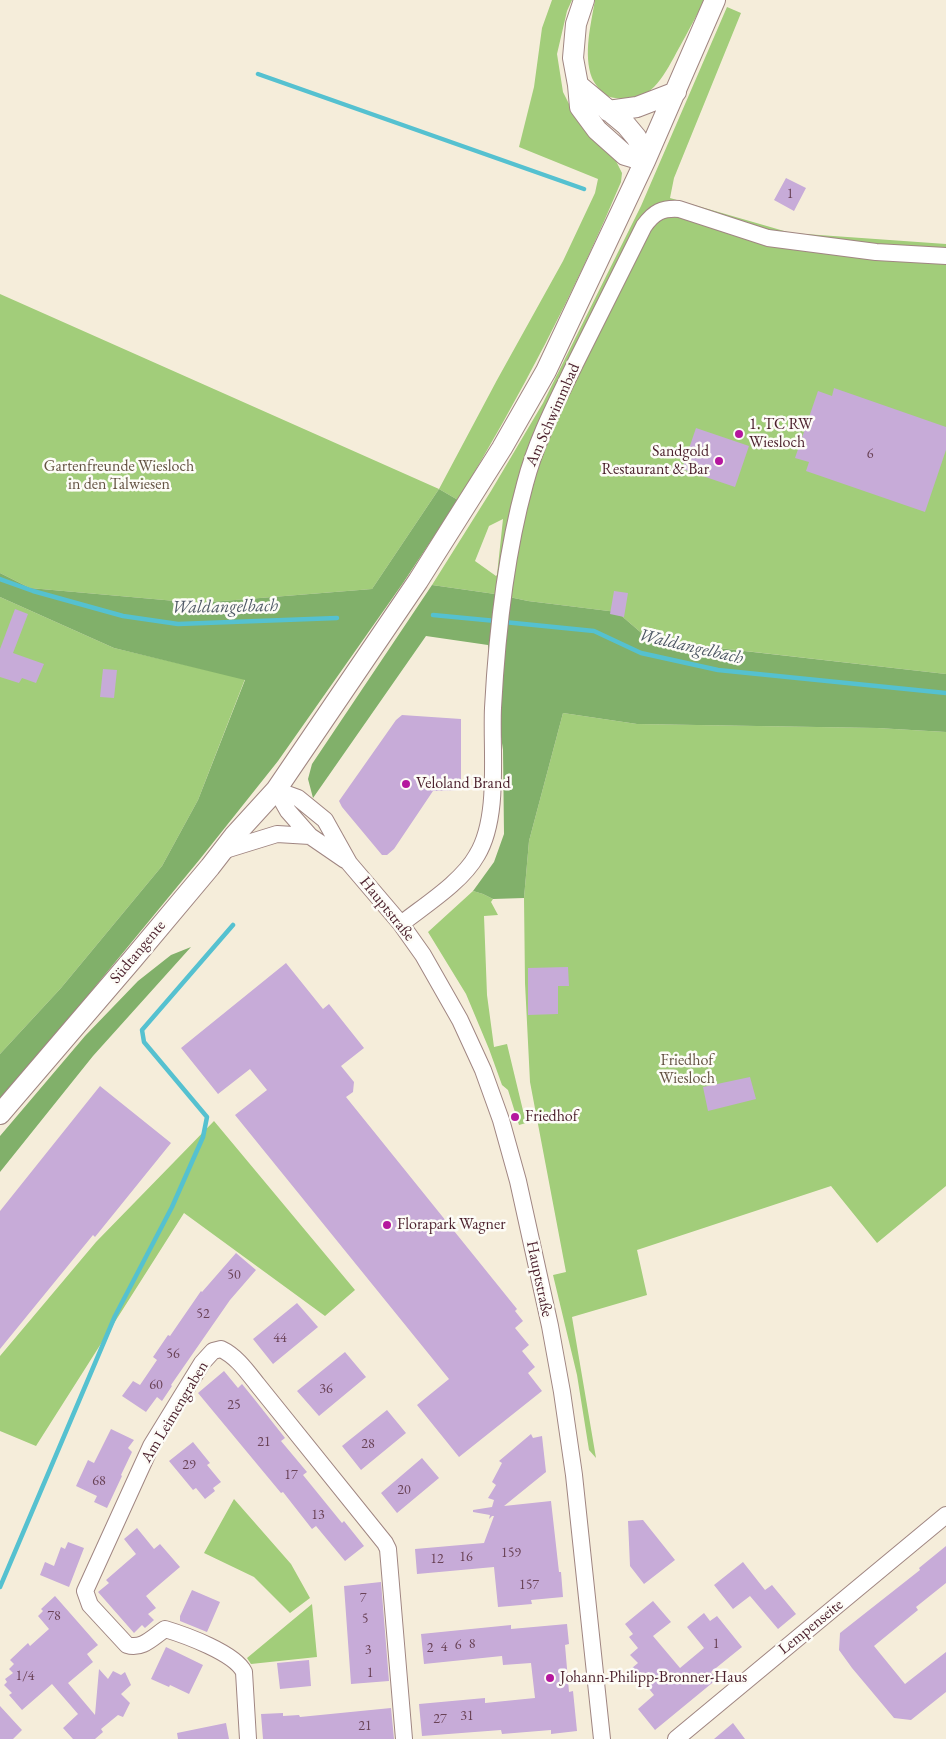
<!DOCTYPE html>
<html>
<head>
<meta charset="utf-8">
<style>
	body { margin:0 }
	canvas { display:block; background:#f5edda }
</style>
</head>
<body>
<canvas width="946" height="1739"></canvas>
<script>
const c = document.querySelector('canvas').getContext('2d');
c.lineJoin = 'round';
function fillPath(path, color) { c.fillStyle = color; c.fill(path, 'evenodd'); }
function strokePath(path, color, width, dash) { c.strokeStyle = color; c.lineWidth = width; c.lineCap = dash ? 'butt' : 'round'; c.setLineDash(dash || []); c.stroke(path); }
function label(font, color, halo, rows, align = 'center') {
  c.font = font + ' "EB Garamond",serif'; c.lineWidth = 5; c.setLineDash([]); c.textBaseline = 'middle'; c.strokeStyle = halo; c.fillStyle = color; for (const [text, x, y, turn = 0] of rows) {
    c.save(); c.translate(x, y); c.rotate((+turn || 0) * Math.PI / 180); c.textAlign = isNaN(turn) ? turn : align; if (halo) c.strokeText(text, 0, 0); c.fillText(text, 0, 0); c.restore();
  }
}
const green = new Path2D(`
	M552,0h20l-5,11 -10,43 6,38 13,26 9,13 31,30 6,12 -1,9c-46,110 -102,216 -163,318l-19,-11 -67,100 -174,14 -168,-15 -30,-15v-279l439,195 58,-109 66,-119 32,-68 3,-14 -79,-32 15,-60 8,-59z
	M595,0h110c-9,16 -17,32 -26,48 -17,31 -30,61 -72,48 -6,-5 -12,-11 -15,-18 -9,-24 -1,-54 3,-78z
	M727,7l14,6 -67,165 -4,20 121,35 155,11v430l-236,-27 -15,4 -43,-9 -35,-30 -89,-11 -33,-7 -63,-9 59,-94 52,-88 98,-197zM503,519l-6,56 -1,1 -21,-15 14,-35z
	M0,597l114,51 131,31 -47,121 -36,66 -101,122 -61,66z
	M563,713l74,11 240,4 69,4v454l-69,57 -46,-57 -194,64 10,45 -75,22 24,141 -7,-8 -12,-75 -24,-100 13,-3 -36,-190 -5,-99 -1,-85 5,-57z
	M473,891l10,3 10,5 -2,3 7,13 -14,1 3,79 7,52 13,-3 19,79 -7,2 -11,-35 -6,-5 -13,-36 -23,-55 -38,-62z
	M214,1121l141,169 -30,26 -141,-103 -148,233 -36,-15v-75l96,-114z
	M234,1499l57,65 19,34 -20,15 -36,-36 -50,-24z
	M312,1604l5,53 -66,7 -4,-6z`);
const forest = new Path2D(`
	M439,489l19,11 -55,83 -125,178 -78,98 -148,180 -52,60v-45l61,-66 101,-122 36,-66 47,-120 -131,-32 -114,-51v-24l30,15 168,15 174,-14z
	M432,585l63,9 33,7 89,11 35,30 43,9 14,-4 237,27v58l-69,-4 -240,-4 -74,-11 -34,128 -5,57 -31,1 -10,-5 -10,-3 21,-29 10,-28 -1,-84 -15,-105 -62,-9 -113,162 -5,-19 4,-15z
	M191,947l-98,109 -93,116v-36l85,-100 53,-55 33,-26z`);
const stream = new Path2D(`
	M258,74l326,115
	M0,579l33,12 90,25 55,8 159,-6
	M433,615l63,6
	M504,622l90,9 47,22 77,17 228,23
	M0,1587l115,-271 57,-109 31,-70 4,-20 -63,-75 -2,-12 91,-105`);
const building = new Path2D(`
	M786,178l20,10 -12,23 -20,-11z
	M834,388l112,39v23l-21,62 -119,-41 3,-9 -14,-4 23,-67 14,5z
	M696,428l53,18 -14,41 -53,-18z
	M614,591l14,2 -4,24 -14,-3z
	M15,609l13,5 -15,39 31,11 -8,19 -14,-5 -3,5 -19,-6v-28z
	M103,669l14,1 -3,28 -14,-1z
	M402,715l59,4v63l-3,8 -25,1 -39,58 -7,6h-5l-40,-48 -3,-6 57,-81z
	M286,963l37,46 6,-5 35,44 -23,18 13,16 -1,10 -7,5 171,212 -2,2 8,10 -8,7 14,17 -7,6 13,16 -7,6 14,18 -83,66 -42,-52 32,-26 -214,-264 32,-25 -17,-21 -32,25 -37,-46z
	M568,967l1,19h-11v28l-30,1v-47z
	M750,1077l6,22 -48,12 -5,-24z
	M100,1086l71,57 -76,94 -2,-2 -93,114v-138z
	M236,1253l20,17 -26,30 -59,85 1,1 -10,15 -5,-4 -11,15 -24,-16 11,-15 7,4 17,-25 -4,-3 15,-22 2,1 31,-45 1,1z
	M297,1303l21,24 -45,37 -20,-25z
	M345,1352l21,25 -47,39 -22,-25z
	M224,1371l14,17 4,-4 13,16 30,38 -4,3 26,31 -4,3 39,48 2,-2 20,25 -19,15 -29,-35 -4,3 -29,-37 -2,1 -83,-100z
	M387,1410l19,23 -45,37 -19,-24z
	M111,1429l23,11 -6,8 4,4 -11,23 1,1 -15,32 -13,-6 3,-6 -21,-10 12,-26 6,3z
	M531,1434l2,4 9,-2 4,36 -42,34 47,-5 8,71h2l2,25 -32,3 1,4 -34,3 -4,-40 -77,7 -2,-25 69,-6 10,-27h-2l-3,3 1,-4 -17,-3v-2l19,-3 2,-7 -6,-2 8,-13 -4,-3 10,-19 -3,-2z
	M193,1442l17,21 -3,2 14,17 -8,6 2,3 -10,8 -9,-11 -3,2 -24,-29z
	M422,1458l17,20 -42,35 -16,-20z
	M643,1520l32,40 -31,24 -14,-18 -2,-45z
	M137,1528l17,21 6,-5 20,23 -34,29 10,12 -8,6 6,6 -9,8 -3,-3 -8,8 -36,-41 11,-9 -3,-3 30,-26 -12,-15z
	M68,1542l16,6 -15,39 -29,-12 5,-13 9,4 7,-19 4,2z
	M946,1546v37l-30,24 2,3 -44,36 31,38 41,-32v40l-35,28 -17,-2 -42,-50 -13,-18 1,-17 80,-63 -1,-2z
	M743,1562l22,28 7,-5 24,29 -18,15 -28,-33 -17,13 -19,-24z
	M381,1582l8,99 -38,3 -7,-98z
	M192,1590l28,12 -13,30 -27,-11v-5z
	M55,1596l43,49 -11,9 6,8 -25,21 27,32 4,-46 9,10 5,-8 8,4 4,-3 6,13 -10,9 9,9 -7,14 -5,-2 -17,14 2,3 -8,7h-22l-10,-11 15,-14 -26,-30 -30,26 -13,-15 3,-2 -8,-8 3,-3 -2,-3 8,-6 -4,-4 5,-5 -4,-4 18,-17 2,3 19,-17 -11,-13 5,-5 -2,-2z
	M653,1601l18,21 -18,14 27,32 24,-20 -17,-21 17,-14 6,8 7,-5 25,31 -31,25 6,7 -62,51 -17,-21 16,-14 -22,-27 6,-5 -8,-8 8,-7 -9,-11 4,-3 -8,-10z
	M567,1624l2,20 -4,1 4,47 4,-1 4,40 -26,3v-4l-49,4 -1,-4 -79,6 -3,-32 66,-6v5l50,-5 -4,-35 -28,2 -1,-9 -78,8 -3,-30 90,-9v4z
	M166,1647l37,18 -14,29 -19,-9 -1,2 -18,-8z
	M309,1660l2,26 -31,3 -3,-26z
	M0,1706l22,24 -9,9h-13z
	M391,1708l3,31h-131l-2,-25 22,-1v3l16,-1 1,2z
	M226,1723l3,16h-51l-1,-6z
	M733,1723l12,16h-31z`);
const minor = new Path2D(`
	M276,790l22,8 27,22 24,43 52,61 22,31 37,65 23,50 18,50 17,61 32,145 12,66 12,83 28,264
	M276,790l12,21 22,25 35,24
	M222,851l55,-17 33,2
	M401,924c24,-19 61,-42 76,-69 23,-38 14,-104 16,-147 4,-76 12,-151 32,-224 11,-43 31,-81 50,-120 23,-46 46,-92 69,-138 10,-14 18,-18 35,-17l89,29 108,14 70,4
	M248,1739l-4,-67c-9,-19 -59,-37 -79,-43 -12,8 -23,21 -38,16l-37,-40 -5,-14 66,-145 51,-83 11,-12 8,-2c15,7 25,21 36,35l128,159 3,6 16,190
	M676,1739l270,-224`);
const major = new Path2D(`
	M584,0l-8,24 -3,34 5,27 2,22 17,23 28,25 20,6
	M578,85l48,40 10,12 6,10 3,14
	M608,111l29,-4 39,-15
	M0,1114l132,-154 78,-93 24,-31 42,-46 142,-209 84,-133 44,-77 99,-210 70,-161`);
const markers = [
	[739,434,5,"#b5179e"],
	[719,461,5,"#b5179e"],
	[406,784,5,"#b5179e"],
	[515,1117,5,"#b5179e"],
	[387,1225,5,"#b5179e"],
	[550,1678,5,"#b5179e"]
];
const numberNames = [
	["1",790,194],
	["6",870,454],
	["50",234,1275],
	["52",203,1314],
	["44",280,1338],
	["56",173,1354],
	["60",156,1385],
	["36",326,1389],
	["25",234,1405],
	["21",264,1442],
	["28",368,1444],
	["29",189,1465],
	["17",291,1475],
	["68",99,1481],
	["20",404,1490],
	["13",318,1515],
	["159",511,1553],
	["16",466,1557],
	["12",437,1559],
	["157",529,1585],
	["7",363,1598],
	["78",54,1616],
	["5",365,1619],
	["8",472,1644],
	["1",716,1644],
	["6",458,1645],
	["4",444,1647],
	["2",430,1648],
	["3",368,1650],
	["1",370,1673],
	["1/4",25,1676],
	["31",467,1716],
	["27",440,1719],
	["21",365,1726]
];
const streetNames = [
	["Am Schwimmbad",553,415,-66],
	["Hauptstraße",387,909,51],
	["Südtangente",138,952,-50],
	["Hauptstraße",539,1279,78],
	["Am Leimengraben",175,1412,-59],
	["Lempenseite",811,1627,-39]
];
const poiNames = [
	["1. TC RW",749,425],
	["Wiesloch",749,443],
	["Sandgold",709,452,"right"],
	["Restaurant & Bar",709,470,"right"],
	["Veloland Brand",416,784],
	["Friedhof",525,1117],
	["Florapark Wagner",397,1225],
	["Johann-Philipp-Bronner-Haus",560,1678]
];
const parkNames = [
	["Gartenfreunde Wiesloch",119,467],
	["in den Talwiesen",119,485],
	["Friedhof",687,1061],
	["Wiesloch",687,1079]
];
const waterNames = [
	["Waldangelbach",225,607,-1],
	["Waldangelbach",691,647,13]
];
fillPath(green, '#a2cd7a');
fillPath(forest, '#81b06a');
strokePath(stream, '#55c1d0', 4.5);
fillPath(building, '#c7abd8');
strokePath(minor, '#a08682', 18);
strokePath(major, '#a08682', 22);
strokePath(minor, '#fff', 16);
strokePath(major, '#fff', 20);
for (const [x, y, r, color] of markers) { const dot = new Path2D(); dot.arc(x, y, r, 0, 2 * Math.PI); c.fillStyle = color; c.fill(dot); strokePath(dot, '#fdfcf7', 2); }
label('14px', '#694256', null, numberNames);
label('16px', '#4a1f2b', '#fdfcf7', streetNames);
label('16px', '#4a1f2b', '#fdfcf7', poiNames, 'left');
label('16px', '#645343', '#fdfcf7', parkNames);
label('italic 18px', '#4e5865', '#fdfcf7', waterNames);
</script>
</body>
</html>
